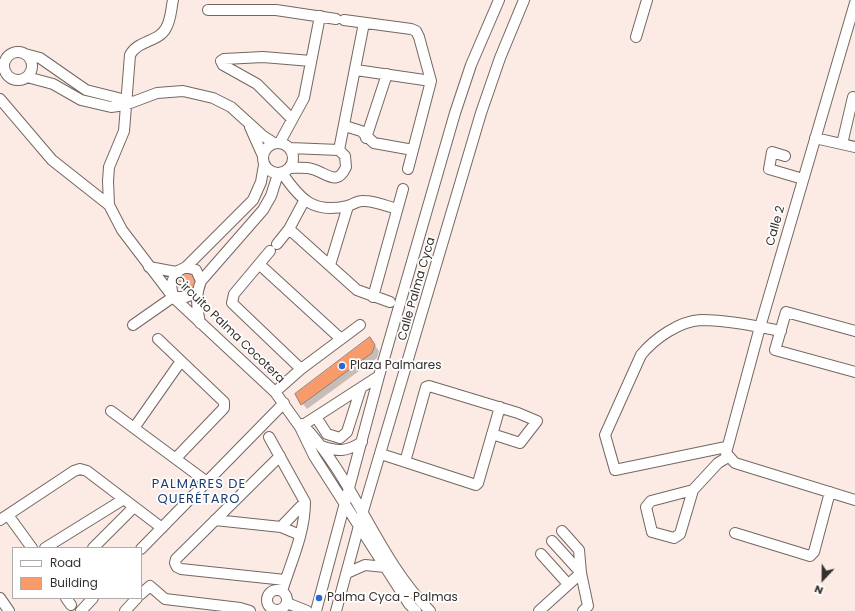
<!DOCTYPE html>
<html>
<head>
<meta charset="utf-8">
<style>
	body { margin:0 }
	#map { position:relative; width:855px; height:611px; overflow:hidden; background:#fbebe4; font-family:Poppins,sans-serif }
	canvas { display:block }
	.legend { position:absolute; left:12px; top:547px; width:130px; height:52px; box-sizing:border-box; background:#fff; border:1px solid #aeacab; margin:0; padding:5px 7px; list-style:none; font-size:12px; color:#35302d }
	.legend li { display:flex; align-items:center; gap:8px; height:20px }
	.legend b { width:20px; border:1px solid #aeacab }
	.north { position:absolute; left:803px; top:559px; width:40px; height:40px; -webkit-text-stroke:3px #fff; paint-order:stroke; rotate:202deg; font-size:11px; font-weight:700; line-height:16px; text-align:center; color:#35302d }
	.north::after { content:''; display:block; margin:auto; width:14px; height:18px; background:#35302d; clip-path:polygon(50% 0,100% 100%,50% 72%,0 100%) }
</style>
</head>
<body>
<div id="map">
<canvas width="855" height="611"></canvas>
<ul class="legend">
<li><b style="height:5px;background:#fff"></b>Road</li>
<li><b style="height:11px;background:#f89a6a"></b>Building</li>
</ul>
<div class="north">N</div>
</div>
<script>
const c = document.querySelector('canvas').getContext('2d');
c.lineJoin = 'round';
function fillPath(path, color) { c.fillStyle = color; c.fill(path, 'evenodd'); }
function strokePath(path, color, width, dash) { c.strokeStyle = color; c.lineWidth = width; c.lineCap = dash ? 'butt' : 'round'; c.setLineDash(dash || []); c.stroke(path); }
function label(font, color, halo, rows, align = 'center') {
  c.font = font + ' Poppins,sans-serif'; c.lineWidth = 3.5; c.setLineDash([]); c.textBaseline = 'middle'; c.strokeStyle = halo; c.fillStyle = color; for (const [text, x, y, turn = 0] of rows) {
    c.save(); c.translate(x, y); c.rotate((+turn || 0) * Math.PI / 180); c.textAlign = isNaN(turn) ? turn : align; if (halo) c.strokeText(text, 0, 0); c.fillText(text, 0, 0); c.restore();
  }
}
const green = new Path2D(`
	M187,271l9,4v13l-9,4 -9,-5c-4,-9 2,-12 9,-16z`);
const shadow = new Path2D(`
	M370,339l9,12 -2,7 -70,51 -11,-14z`);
const building = new Path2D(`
	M370,337l5,8 -3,8 -71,52 -6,-11z`);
const minor = new Path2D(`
	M855,3l-95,324 -34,126 9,10 120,37
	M208,10h68l60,9
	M344,20l67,9 5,2 3,6 12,44 -23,88
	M636,37l11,-37
	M4 66a14 14 0 1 1 28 0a14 14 0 1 1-28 0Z
	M25,54l15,4 46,32 44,11
	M356,70l75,11
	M27,77l26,7 28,16 30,7 14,-2 32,-12 26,-2 30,7 18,9 32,29 11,7
	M0,99l52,61 57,45 13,25 51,67 102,95 25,35 14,29 95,148 7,7
	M292,119l-35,-35 -34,-19 -2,-4 3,-2 39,-2 48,4
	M345,126l16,5 13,12 39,7
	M250,127l13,29
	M366,138l21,-64
	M815,138l40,9
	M280,142l24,-44 16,-82
	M263 158a15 15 0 1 1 30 0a15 15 0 1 1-30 0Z
	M842,144l11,-47
	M290,148l49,2 6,6 1,11c-9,20 -19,6 -34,2 -7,-2 -14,-1 -22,-1
	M339,150l25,-127
	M785,156l-13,-4 -3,17 34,10
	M282,173c18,26 31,41 65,33 6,-1 10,-6 17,-5 11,0 22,5 33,8
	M109,205l-1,-24 1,-14 15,-36 6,-76c8,-15 29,-13 36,-27 5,-8 5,-19 7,-28
	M289,229l68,61 33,12
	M277,244l12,-15 15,-28
	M270,251l-36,43 -2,9 69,66
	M259,264l82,75
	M330,265l18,-59
	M149,267l27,5 10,-5 67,-67 8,-18 3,-17
	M186,267l10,3 5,11
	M173,297l-2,-12 5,-13
	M173,297h13l11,-5
	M373,297l30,-108
	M200,323c-3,-15 -5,-27 1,-42l62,-71 8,-14 7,-22
	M133,325l40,-28
	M855,331l-69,-19 -11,38 80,22
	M158,339l66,63v6l-48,50
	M275,392l26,-23 59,-44
	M111,411l96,71
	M316,417l11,17 13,4 7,-6 14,-44
	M302,424c53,55 74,133 128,187
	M300,427l79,-51
	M134,428l47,-67
	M269,437l36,65c0,31 -14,60 -23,89
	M321,446c17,6 25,6 41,-4
	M726,447l-111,23 -10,-35 36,-80c13,-16 38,-34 60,-35 26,0 54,6 80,11
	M381,454l95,31 2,-2 22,-76
	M280,456l-104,103 -1,4 2,4 4,2 104,11
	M405,462l21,-75 3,-1 89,27 19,8 -17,22 -28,-9
	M693,490l-42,11 -5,6 6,25 22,6 6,-4 13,-44 25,-27 10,-6
	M8,515l24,33
	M0,520l74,-49 6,-2 7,2 75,57
	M215,520l66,7 19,8
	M281,527l24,-25
	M735,533l75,23 4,-4 16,-60
	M552,541l29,32 -2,-23 -17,-19
	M45,548l79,-49
	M93,548l41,-41
	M141,549l143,-146
	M541,554l27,30
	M347,573l18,-8 20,2
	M267 600a10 10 0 1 1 20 0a10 10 0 1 1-20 0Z
	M141,594l9,-8 15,13 75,9 10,3
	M0,598l9,13
	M66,598l5,7
	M287,603l20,8
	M81,611l12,-13
	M125,611l12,-13
	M316,611l63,-235 76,-263 16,-48 28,-65
	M336,611l27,-100 118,-398 19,-55 24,-58
	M539,611l42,-38 7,33 -5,5`);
const markers = [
	[342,366,4,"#2969d6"],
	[319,598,4,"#2969d6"]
];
const streetNames = [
	["Calle 2",776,226,-74],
	["Calle Palma Cyca",417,289,-74],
	["Circuito Palma Cocotera",229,330,44]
];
const poiNames = [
	["Plaza Palmares",350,366],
	["Palma Cyca - Palmas",327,598]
];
const neighbourhoodNames = [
	["PALMARES DE",199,485],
	["QUERÉTARO",199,500]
];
fillPath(green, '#f3a883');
fillPath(shadow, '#0003');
fillPath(building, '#f89a6a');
strokePath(building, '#8e807a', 1);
strokePath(minor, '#746761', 12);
strokePath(minor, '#fff', 10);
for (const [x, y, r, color] of markers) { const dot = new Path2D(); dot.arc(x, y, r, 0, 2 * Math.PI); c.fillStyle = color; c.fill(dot); strokePath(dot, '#fff', 1.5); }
label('12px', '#35302d', '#fff', streetNames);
label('12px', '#35302d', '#fff', poiNames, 'left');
c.letterSpacing = '1px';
label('13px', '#1d3c72', '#fff', neighbourhoodNames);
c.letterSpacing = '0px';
</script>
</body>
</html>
